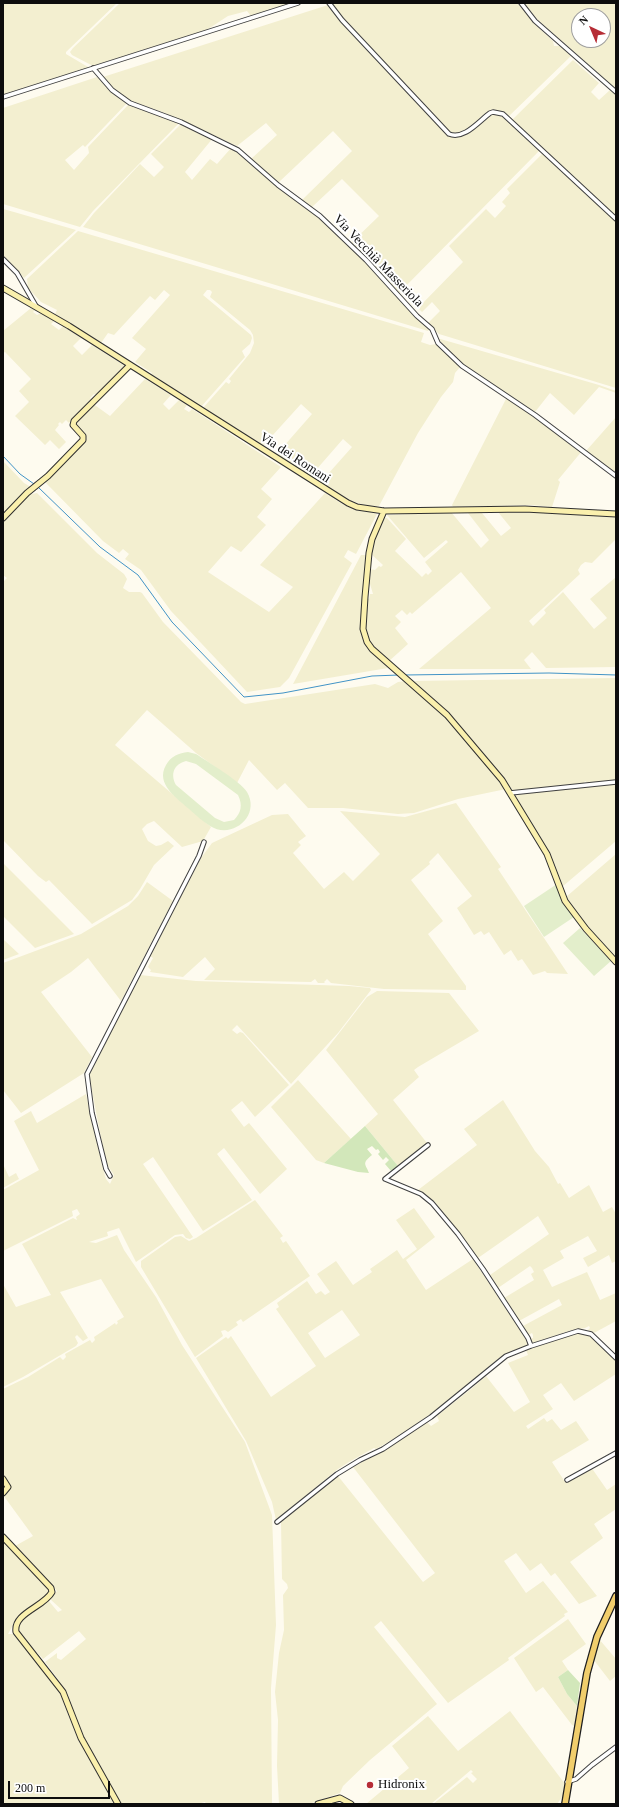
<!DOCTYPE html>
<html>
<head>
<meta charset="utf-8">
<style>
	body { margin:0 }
	#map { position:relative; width:619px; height:1807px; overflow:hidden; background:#fefbef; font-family:"Times New Roman",serif }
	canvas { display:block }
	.frame { position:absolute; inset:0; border:4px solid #0d0d0d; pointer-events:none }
	.north { position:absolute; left:571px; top:8px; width:40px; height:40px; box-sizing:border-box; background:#fff; border:1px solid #9e9e9e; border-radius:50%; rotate:316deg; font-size:11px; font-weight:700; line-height:16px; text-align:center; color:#0d0d0d }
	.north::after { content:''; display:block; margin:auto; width:14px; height:18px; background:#b62d36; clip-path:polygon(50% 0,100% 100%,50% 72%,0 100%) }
	.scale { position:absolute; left:8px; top:1781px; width:102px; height:18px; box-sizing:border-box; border:2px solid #0d0d0d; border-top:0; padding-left:5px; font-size:12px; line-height:14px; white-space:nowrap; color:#0d0d0d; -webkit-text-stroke:3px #fff; paint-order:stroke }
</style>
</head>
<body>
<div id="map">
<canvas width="619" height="1807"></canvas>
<div class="frame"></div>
<div class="north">N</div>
<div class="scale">200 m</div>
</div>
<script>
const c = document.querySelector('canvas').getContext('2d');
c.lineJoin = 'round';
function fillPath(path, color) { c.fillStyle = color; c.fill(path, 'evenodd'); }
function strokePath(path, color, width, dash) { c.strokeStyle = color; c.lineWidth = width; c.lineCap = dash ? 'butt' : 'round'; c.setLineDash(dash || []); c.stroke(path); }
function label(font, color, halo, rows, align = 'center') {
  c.font = font + ' "Times New Roman",serif'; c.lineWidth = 4; c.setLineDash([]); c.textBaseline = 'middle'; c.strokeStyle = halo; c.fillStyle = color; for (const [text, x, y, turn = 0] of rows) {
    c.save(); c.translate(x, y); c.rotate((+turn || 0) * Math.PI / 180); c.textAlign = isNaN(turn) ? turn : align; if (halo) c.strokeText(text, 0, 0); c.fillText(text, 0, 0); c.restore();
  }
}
const farmland = new Path2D(`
	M3,3h114l-51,49v2l22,13v2l-85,26z
	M120,3h171l-40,13 -4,-5 -19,5 -23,15 -112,35 -21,-11 -2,-3 3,-4z
	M517,3l24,27 12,11 1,5h6l11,10 -63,61 -6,-5 -15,1 -26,22 -12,-2 -108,-115 -8,-11v-3z
	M524,3h92v86l-77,-68zM579,16h24v24h-24z
	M328,5l82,90 38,39 12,3 33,-24 8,1 39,36 -141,143 -26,-29 -22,-21 28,-27 -37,-37 -30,28 -10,-7 50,-49 -19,-20 -55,52 -27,-24 26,-24 -11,-12 -29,23 -72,-33 -34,-12 -19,-13 -9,-11z
	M573,60l26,23 -8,9 8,8 11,-10 6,5v122l-104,-97z
	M97,77l31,25 -43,45 -2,-2 -18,15 9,10 15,-17 -1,-6 41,-43 51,18 -87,89 -13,16 -77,-23v-96z
	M181,124l32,14 -28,34 7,8 18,-21 7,5 15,-17 88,71 47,44 63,66 -2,3 -345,-104 11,-14 46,-49 14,13 10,-10 -13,-13z
	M543,153l73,68v167l-177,-54 -11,-11 12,-12 -8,-9 -10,10 -4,-4 45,-46 -14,-16 37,-37 9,9 11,-12 -4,-4 8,-9 -3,-4z
	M3,209l11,3 62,18 -52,48 -21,-23z
	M78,231l346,102 -3,9 9,3 7,-1 24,22 -6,7 -2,9 -12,15 -23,36 -39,73 -7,1 -27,-8 -25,-16 32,-36 -9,-8 -34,39 -33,-23 36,-41 -11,-10 -39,43 -59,-39 23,-26 3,2 2,-3 -2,-2 21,-26 4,-10 -1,-8 -3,-5 -40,-33 2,-5 -2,-2h-3l-4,5 48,40 1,3 -2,6 -8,7 3,6 -45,51 -50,-33 2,-2 -17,-11 11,-13 -14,-11 38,-43 -6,-5 -9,10 -5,-4 -36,39 -6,-2 -7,10 -46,-29 2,-4 -16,-8 -13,-14 -1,-9z
	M31,308l4,2 -2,2 4,3 4,-2 14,7 -4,4 8,6 4,-4 18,12 -8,8 9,9 10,-10 33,21 -29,29 -2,-1 -4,4 1,1 -22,24 -3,-3 -4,4 -2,-2 -2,2 1,1 -4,5 11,12 -7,7 -9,-9 -5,5 -30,-29 14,-14 -10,-11 12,-12 -26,-27 -2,1v-22z
	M437,338l162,47 17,6v2l-17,-6 -25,28 -24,-22 -15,19 -69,-45z
	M145,379l26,16 -8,9 6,6 10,-10 8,5 -3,4 5,3 3,-3 89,58 -20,22 11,10 -15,18 9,8 -25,27 -10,-6 -23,26 61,40 24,-25 -33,-22 65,-72 19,12 33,9 -21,40 -8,-4 -4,7 8,6 -63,115 -9,9 -33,5 -76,-81 -30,-41 -16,-11 4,-5 -6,-5 -4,4 -16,-12 -58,-59 38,-41 -8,-19 17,-19 18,13z
	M507,397l75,54 -24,29 2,2 -8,25 -20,-2 -79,2 -1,-2z
	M616,417v56l-30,-22z
	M3,461l21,22 7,4 -28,28z
	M37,493l60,60 27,21 3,5 -4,9 6,4h11l2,1 21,29 78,80 4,2 130,-20 13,4 10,-6 7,-1 42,38 59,70 -48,10 -44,14 -16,1 -55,-6h-35l-23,-25 -8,7 -28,-30 -12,23 -41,-30 -49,-43 -32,35 96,82 -8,14 -21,6 -28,-26 -7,3 -5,5 6,12 8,5 5,-1 7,-4 6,5 -20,19 -14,24 -8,11 -40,24 -43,-44 -3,2 -8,-6 -35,-36v-258l4,-4 -4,-3v-55l24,-25z
	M537,511l79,6v22l-24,24 -7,-1 -4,3 -3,5 2,4 -51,47 4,5 13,-13 -2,-3 19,-18 31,37 13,-11 -17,-19 26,-22v90l-70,1 -14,-16 -8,8 7,9h-112l72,-61 -30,-36 -49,42 -2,-2 -3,3 -5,-5 -7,6 6,6 -6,6 13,16 -20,18 -18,-18 -5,-17 1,-28h3l1,-5h3l-3,-10 -3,-1 2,-14 6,1 4,-4 2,1 2,-2 -12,-11 3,-15 10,-21h3l19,21 -11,12 27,26 4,-4 2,2 4,-4 -7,-9 23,-20 -2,-2 -22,18 -37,-43 64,-3 30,36 8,-8 -21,-27h14l19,23 10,-8 -13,-16z
	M361,555h5l-5,66 8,27 19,20 -95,16z
	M616,678v103l-28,2 -3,-2 -1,2 -71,8 -17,-23 -85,-87z
	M616,783v58l-54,46 -13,-35 -34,-57 2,-1z
	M456,803l45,64 -3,2 70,105 -21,-1 -2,-2 -12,4 -11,-16 -4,2 -7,-11 -7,5 -15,-23 -5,3 -3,-4 -7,4 -17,-27 15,-12 -34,-43 -9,9 1,2 -19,16 32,41 -15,13 38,52v4l-82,-1 -53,-6 -4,-4 -3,3 1,1h-7l-3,-4 -4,3 -107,-2 11,-11 -10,-12 -22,20 -33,-5 1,-2 -3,-3 5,-9 -3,-2 51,-98 11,-15 60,-28 16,-1 18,22 -8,6 3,3 -8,8 31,36 20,-17 9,9 27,-27 -40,-43 65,6z
	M616,854v104l-34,-38 -16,-23z
	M3,863l71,71 -39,14 -32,-32z
	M147,882l26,19 -52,100 -33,-43 -17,14 -30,20 51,65 -8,16 -63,40 -18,-23v-127l78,-29 47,-28 10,-10z
	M3,939l16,15 -16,6z
	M140,975l56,6 153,5 21,2 1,2 -33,43 -47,51 -54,-59 -5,5 5,4 3,-2 3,1 46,52 -34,32 -13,-16 -11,9 13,17 5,-4 38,46 -14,13 -13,12 -36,-46 -7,6 35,46 -49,31 -50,-74 -10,7 50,73 -3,2 -4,-1 -3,-4 -8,1 -39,27 -17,-34 -12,4 1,4 -19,6 7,1 21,-8 7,15 32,47 26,48 63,97 27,73 4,110 -5,63 1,116h-66l-1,-2 -7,2h-78l-33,-59 -11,-24 -8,-25 -11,-18 -12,-16 12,-9v5l4,2 25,-21 -7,-8 -36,28 -25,-27v-11l30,-21 10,12 4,-2 -12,-11 7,-8 -41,-42 -1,-3 18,-10 -30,-41 8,-7 -8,-11v-88l25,-12 32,-20 3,3 3,-3 -1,-3 25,-14 2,3 3,-3 -1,-3 21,-14 1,2 2,-2 -1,-2 7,-4 -23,-38 -41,13 28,46 -5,3 -6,-6 -2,2 3,6 -2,3 -53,31 -20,10v-103l13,23 35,-12 -29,-51 51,-26 4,2 -1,-3 4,-3 -3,-5 -5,2 1,5 -70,35v-61l36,-20 -25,-49 17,-10 6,12 49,-29 17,75 3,10 4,5 4,-9 -8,-12 -17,-87z
	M377,991l72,2 30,38 -61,36 -4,3 5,7 -26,23 34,43 -29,23 -33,-40 13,-12 -52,-64 41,-53z
	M298,1080l53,59 -27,24 -8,-3 -45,-53z
	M503,1100l32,51 14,16 9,17 2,-1 9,15 20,-13 14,27 9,-5 4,7v47l-4,2 -3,-8 -21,12 -5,-9 14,-7 -9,-15 -28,15 4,7 -21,12 9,17 35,-15 13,28 16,-7v28l-22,12 -6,-3 2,-2 -1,-2 -4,2 -16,3 -36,12 -3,-4 3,-1v-3l-1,-2 -4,2 -5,-9 39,-21 -3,-6 -40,22 -15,-23 30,-18 -3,-6 3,-2 -2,-4 -2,-2 -32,22 -8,-13 59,-41 -11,-18 -60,42 -44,-57 -16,-11 59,-45 -13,-16z
	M3,1164l6,13 7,-4 3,6 -16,9z
	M255,1200l28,36 -3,2 3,5 3,-2 24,35 -67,46 -2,-3 -5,3 2,3 -10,7 -3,-2 -4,1 2,5 -28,21 -54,-90v-6l34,-24 6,-1 8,5 7,-3z
	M414,1208l21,29 -29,23 20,30 47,-31 53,80 1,6 -29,14 -50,43 -49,34 -23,13 -2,-1 -25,14 -11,7 -62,51 -4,-18 -26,-61 -50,-83 30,-21 2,2 3,-3 40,61 45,-31 -40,-57 3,-2 -2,-4 30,-22 9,13 5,-3 4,4 5,-3 -13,-18 19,-13 17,24 19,-13 -2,-3 27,-19 6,9 14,-10 -21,-29zM342,1310l18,25 -35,23 -17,-25z
	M577,1333l12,1 5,4 22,23v13l-42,27 -13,-18 -18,12 10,14 -27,17 2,3 16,-11 3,4 5,-3 9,11 15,-9 13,19 -37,22 13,20 26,-15 16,23 9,-6v25l-22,15 9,14 -33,24 27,34 -18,8 -24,-31 -4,3 -10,-13 -11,8 -14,-18 -12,8 22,32 17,-12 25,31 -4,2 1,2 -57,42 1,2 -61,43 -67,-82 -7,6 63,77 -67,56 -27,26 -3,7 -31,11h-30l-2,-38 1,-46 -3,-28 4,-39 5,-23 -1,-35 5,-7 -1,-4 -5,-5 -1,-57 57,-46 85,106 12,-9 -82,-106 35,-19 39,-26 4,4 8,-5 -2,-5 34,-27 15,-13 28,36 16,-10 -22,-39 20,-8 -2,-5z
	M3,1540l47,48v6l-33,24 -9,16h5l4,3 44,57 8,23 17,34 30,53h-113z
	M568,1619l18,25 -24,17 6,9 -10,7 9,17 10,12 -3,20 -2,-1 -29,-38 -7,5 -22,-34z
	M599,1639l17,20v17l-6,5 -17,-22z
	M510,1711l55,73 -2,12 -6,8h-124l34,-27 6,6 4,-4 -6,-6 2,-1 -2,-2 -40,34h-65l43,-36 -17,-22 36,-30 30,35z`);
const green = new Path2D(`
	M365,1126l33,40 -7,5 -6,-7 4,-4 -3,-3 -3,3 -5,-6 2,-2 -2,-3 -2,1 -4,-4 -5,3 5,6c-11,9 -6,9 -3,18l-11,-1 -34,-9z
	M568,1670l12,13 -3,23 -10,-12 -9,-17z`);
const pitch = new Path2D(`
	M188,752l8,2c12,8 44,27 51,38 14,24 -15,48 -37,34 -8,-5 -14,-11 -21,-17 -12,-11 -34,-25 -23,-44 5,-9 13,-12 22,-13zM186,761l10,3 42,31c5,10 3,18 -4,25l-10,2 -9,-4 -39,-33c-6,-11 -2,-21 10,-24z
	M557,884l9,22 8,11 -30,20 -20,-31z
	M580,928l31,33 -17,15 -31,-33z`);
const stream = new Path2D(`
	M3,456l17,18 14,10
	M38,487l62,60 38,28 34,47 72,75 39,-4 89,-17 27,-1
	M405,675l144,-2 67,2`);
const street = new Path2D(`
	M329,3l13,17 107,114c15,6 29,-12 41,-21l3,-1 10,2 113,105
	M521,3l14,18 81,71
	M93,68l19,22 18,13 51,19 57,28 40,35 42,31 46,44 51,56 15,13 6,14 24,23 73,49 81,61
	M3,97l295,-94
	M3,259l14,14 19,33
	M510,793l106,-11
	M428,1145l-43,34 36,15 11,9 26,31 25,35 45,69 3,8
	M110,1176l-4,-7 -14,-56 -5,-39 112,-218 5,-14
	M567,1480l49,-27
	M277,1522l60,-48 23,-14 23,-11 48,-32 75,-61 25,-10 47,-15 13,3 25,24
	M567,1782l9,-3 16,-14 24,-18`);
const secondary = new Path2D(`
	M3,288l66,38 279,177 9,4 27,4 141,-2 91,5
	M384,511l-12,28 -3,14 -4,44 -2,32 4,13 5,7 75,66 55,65 45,74 18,47 21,28 30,33
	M3,518l24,-25 21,-17 35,-36v-4l-10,-11 1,-4 56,-56
	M3,1479l5,8 -5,6
	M3,1537l48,51 1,4c-8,15 -39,21 -36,40l47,60 18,46 37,66
	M318,1804l22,-6 11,6`);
const primary = new Path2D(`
	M565,1804l22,-131 10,-36 19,-41`);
const markers = [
	[370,1785,4,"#b62d36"]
];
const streetNames = [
	["Via Vecchià Masseriola",378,261,46],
	["Via dei Romani",295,458,33]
];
const poiNames = [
	["Hidronix",378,1785]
];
fillPath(farmland, '#f3efd0');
fillPath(green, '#d2e7ba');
fillPath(pitch, '#e3eecb');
strokePath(stream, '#4193c6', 1);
strokePath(street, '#404040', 5.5);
strokePath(secondary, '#2f2f2f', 7);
strokePath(primary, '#1e1e1e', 8);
strokePath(street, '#fff', 3.5);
strokePath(secondary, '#faf0ad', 5);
strokePath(primary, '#f1ce6c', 5.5);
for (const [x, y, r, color] of markers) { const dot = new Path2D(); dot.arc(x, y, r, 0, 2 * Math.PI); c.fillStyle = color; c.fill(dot); strokePath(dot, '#fff', 1.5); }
label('13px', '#0d0d0d', '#fff', streetNames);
label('13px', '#0d0d0d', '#fff', poiNames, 'left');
</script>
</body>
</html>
